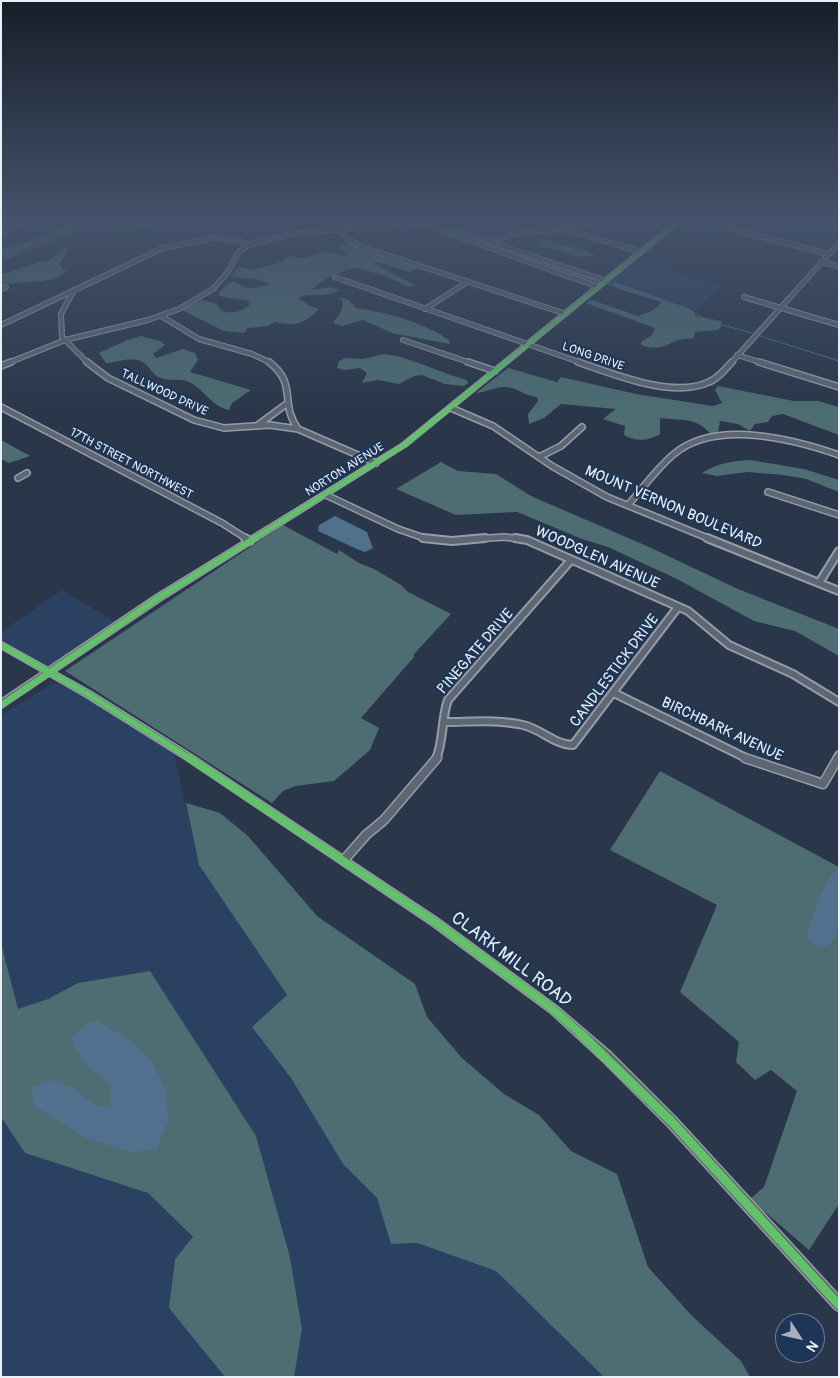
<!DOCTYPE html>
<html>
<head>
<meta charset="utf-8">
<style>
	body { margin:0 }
	#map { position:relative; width:840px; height:1378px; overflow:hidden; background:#2a374a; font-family:Pangolin,sans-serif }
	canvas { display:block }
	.frame { position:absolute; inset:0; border:2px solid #e8f1f8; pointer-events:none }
	.north { position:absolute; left:775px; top:1313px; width:50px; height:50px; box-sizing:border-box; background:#1d3557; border:1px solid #6e8097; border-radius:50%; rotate:125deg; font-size:14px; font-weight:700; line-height:20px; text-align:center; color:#e8f1f8 }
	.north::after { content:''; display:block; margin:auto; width:18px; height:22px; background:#a6b0bb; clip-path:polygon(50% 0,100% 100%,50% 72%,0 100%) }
</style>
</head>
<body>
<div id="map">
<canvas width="840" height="1378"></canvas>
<div class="frame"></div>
<div class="north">N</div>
</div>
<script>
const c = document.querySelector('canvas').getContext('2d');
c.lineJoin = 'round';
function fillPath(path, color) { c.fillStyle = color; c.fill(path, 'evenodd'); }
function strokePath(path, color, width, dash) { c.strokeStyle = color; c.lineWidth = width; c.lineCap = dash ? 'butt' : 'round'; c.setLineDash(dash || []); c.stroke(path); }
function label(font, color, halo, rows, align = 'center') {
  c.font = font + ' Pangolin,sans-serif'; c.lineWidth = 4; c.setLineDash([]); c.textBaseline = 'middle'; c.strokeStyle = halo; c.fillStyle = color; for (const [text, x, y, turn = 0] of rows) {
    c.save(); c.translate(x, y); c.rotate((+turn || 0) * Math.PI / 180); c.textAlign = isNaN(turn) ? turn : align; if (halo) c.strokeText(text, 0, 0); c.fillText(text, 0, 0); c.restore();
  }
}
const built = new Path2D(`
	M683,222h52l-12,12 -42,-11z
	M756,222h83v20l-39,-9z
	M636,261l84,24 -25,27 -5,-3 -79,-28z
	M62,590l57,34 -68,46 -50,-27v-11z
	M54,683l20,7 100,64 25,111 88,130 -34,32 38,51 52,86 34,34 14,46 26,-1 79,28 108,106h-310l8,-48 -12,-72 -34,-121 -178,-153 -30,16 -31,11 -16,-67v-228z
	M1,1117l24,36 123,40 45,45 -18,21 -6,49 56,69h-224z`);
const green = new Path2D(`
	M76,222h14l-89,36v-10l24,-5z
	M131,222h96l-69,3 -48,7z
	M427,223l173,57 -5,3h-6l-163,-59z
	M545,239l18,6 25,5 7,6c-19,3 -26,-3 -43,-7 -7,-2 -13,0 -18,-6z
	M348,244l71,25 -10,3 -32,-10 -4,1 42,22 -6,2c-8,-5 -42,-18 -52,-19 -9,-1 -39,13 -45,22l19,-3 8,3c-17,10 -28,1 -41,8l12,8 9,3c-14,14 -24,18 -44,13l-8,4 -19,2 -4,5 -20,-2 -42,-21 20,-10 15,4 5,7c11,3 17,1 27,-5v-5l-26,-4 -5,-3c19,-22 14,-8 32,-6 6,0 15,-3 21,-4l-15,-5 -25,-2 6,-10 16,3 31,-9v-3l7,-2c15,6 22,-4 36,-4 6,0 14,4 21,5l-11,-12z
	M66,248l3,1 -10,15 3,5 5,2 -11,7 -12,3 -43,3v-9l40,-14 6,1z
	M615,282l75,27 5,3v4l26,5v6l-4,3 -22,2 -2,7c-25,-3 -24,15 -52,6v-3l11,-7 3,-7 -69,-25 6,-3 46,16 16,-6 8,-8 -43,-13 -8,-6z
	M338,299c10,-2 12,2 18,9 31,4 66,14 93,32l1,4 -58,-11 -29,-13 -21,6 -9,-3 8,-11 2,-11z
	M141,336l19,5 5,4 -12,9 3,4 27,-9 12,4 3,7 -8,12 61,18 -19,13 -3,7c-16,-3 -24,-19 -38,-27 -10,-6 -20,-1 -30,-5 -9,-3 -10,-10 -17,-15 -9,-8 -26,-1 -38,0l-7,-10 28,-13z
	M384,354c28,3 55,19 83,26l1,3 -4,3 -19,-2 -23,-9 -8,1 -15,8 -21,-4 -16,3 5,-10 -7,-5 -15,2 -8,-2 2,-7 7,-3 17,1z
	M508,368l49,14 4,-5 75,17 77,12 9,-3 -7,-13 3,-4 76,15h24l21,6v28l-56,-21 -11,2 -4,6 -13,2 -5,7 -12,-7 -18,-3 -2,11 -7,2c-17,-18 -29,-13 -51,-16v16c-11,7 -25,8 -36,1l1,-9 -22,-7 13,-10 -55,-5 -17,14 -15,6 -1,-10 10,-13 -1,-4c-12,-1 -19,-9 -30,-10 -11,-1 -20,5 -31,6z
	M1,440l29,16 -21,7 -8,-4z
	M750,460l54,9 35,11v12l-33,-13 -22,-4 -37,-3 -30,4 -15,-3c16,-10 30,-12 48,-13z
	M441,462l17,9 38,3 35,22 118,51 89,42 101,40v27l-44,-25 -41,-10 -77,-42 -69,-32 -26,-8 -65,-27 -61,3 -60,-26z
	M283,525l54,29 2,-4 20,13 15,6 27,16 7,7 43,22 -37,40v3l-53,61 18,10 -9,22 -36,31 -39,5 -12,5 -11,12 -207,-132z
	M660,771l179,96v337l-30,46 -59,-51 14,-12 33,-96 -26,-21 -16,10 -19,-18 3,-20 -59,-50 37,-87 -107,-55z
	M186,803l34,10 28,23 69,80 98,68 12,33 35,41 42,36 35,21 32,36 46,23 31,93 44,49 49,45 9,16h-146l-108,-106 -79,-28 -26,1 -14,-46 -34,-34 -52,-86 -39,-51 35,-32 -88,-130z
	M1,943l17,66 30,-10 30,-16 72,-12 106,165 34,121 12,72 -8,48h-69l-56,-69 6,-49 18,-22 -45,-44 -123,-40 -24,-36z`);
const water = new Path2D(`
	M335,516l32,16 6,16 -8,4 -6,-2 -41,-19 1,-6z
	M839,868v63l-9,13 -8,4 -9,-4 -6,-7c4,-19 17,-58 32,-69z
	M96,1020l33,20 22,19 15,32 2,31 -12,28 -25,2 -45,-14 -53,-33 -1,-18 18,-7 23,8 20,16 17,4 1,-24c-19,-14 -32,-22 -39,-46l14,-14z`);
const stream = new Path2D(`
	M340,222l17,2 31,-2
	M427,223l174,59
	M608,284l82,26 18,11 44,12
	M760,336l79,25`);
const minorFar3 = new Path2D(`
	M418,222l180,65
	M668,222l8,2
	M721,226l107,28
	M340,229l7,10 13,7 206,68
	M563,229l79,23
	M456,231l151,50
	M1,232l25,-10
	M489,242l32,-10 41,-3 28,-7
	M821,262l18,4
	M335,277l247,86
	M1,289l5,-2
	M74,290l-13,24 1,23 26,26
	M744,297l95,28
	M425,309l42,-27
	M161,316l38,23 53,15 19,9
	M1,325l162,-77 55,-11 32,7
	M403,340l68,23
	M737,355l26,8
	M8,363l57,-23 83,-20 31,-11 34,-20 14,-16 12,-21 11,-8 46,-11 125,-11
	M731,363l108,-120`);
const minorFar2 = new Path2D(`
	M87,362l21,16 86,42 30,8 46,-3 28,4 78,34
	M269,362c29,22 10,41 29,67
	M468,362l27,9
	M578,362c35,12 95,37 131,20 10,-4 16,-13 23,-20
	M759,362l80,25
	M1,366l10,-4
	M1,407l221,116 25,16
	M451,408l42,18 59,40 55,31 103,42
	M258,425l27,-20
	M539,457l22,-11 21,-19
	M18,478l9,-5
	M768,492l71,23
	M326,495l72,34 29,10
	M628,505c15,-17 29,-37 46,-51 42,-35 119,-15 165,1
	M475,539l29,-2 17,2`);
const minorFar1 = new Path2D(`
	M245,538l5,3
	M423,538l29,3 33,-3
	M515,538l12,2 161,71 41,34 64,29 46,28
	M707,538l132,53
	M819,583l20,-32
	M614,693l134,66
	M445,722c26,0 53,-3 78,3 18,4 32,20 50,20l105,-138
	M436,759c8,-19 5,-40 12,-59l123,-140
	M837,759l2,-4`);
const minor = new Path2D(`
	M745,758l78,26 15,-26
	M344,860l22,-25 18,-15 53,-62`);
const tertiary = new Path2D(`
	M1,642l90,50 102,64 245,163 118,87 55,47 65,65 163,178v15l-4,-2 -167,-183 -65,-65 -53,-49 -118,-87 -245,-165 -102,-64 -84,-48z`);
const secondary = new Path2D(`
	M675,222h5l-274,224 -245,154 -160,108v-8l154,-104 247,-152z`);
const rail = new Path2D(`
	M1,260l95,-38`);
const cyclewayFar4 = new Path2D(`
	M505,363l173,-141`);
const cyclewayFar3 = new Path2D(`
	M253,539l151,-94 102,-83`);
const cyclewayFar2 = new Path2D(`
	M1,645l87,49 103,65
	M1,705l157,-107 97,-60`);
const cyclewayFar1 = new Path2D(`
	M189,758l246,164 118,87 28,25`);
const cycleway = new Path2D(`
	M580,1033l92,89 167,183`);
const farStreetnames = [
	["LONG DRIVE",593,357,19],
	["TALLWOOD DRIVE",164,393,25],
	["17TH STREET NORTHWEST",131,464,28],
	["NORTON AVENUE",345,470,-32]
];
const streetNames = [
	["MOUNT VERNON BOULEVARD",673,508,23],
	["WOODGLEN AVENUE",597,558,24],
	["PINEGATE DRIVE",476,652,-49],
	["CANDLESTICK DRIVE",615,671,-53],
	["BIRCHBARK AVENUE",722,730,25]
];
const nearStreetnames = [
	["CLARK MILL ROAD",511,960,37]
];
fillPath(built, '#2b4162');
fillPath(green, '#4d6d72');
fillPath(water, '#50708e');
strokePath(stream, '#50708e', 1);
strokePath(minorFar3, '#959da7', 6);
strokePath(minorFar2, '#959da7', 8);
strokePath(minorFar1, '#959da7', 10);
strokePath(minor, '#959da7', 11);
strokePath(tertiary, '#959da7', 3);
strokePath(secondary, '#959da7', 3);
strokePath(minorFar3, '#5d6672', 4);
strokePath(minorFar2, '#5d6672', 5);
strokePath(minorFar1, '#5d6672', 6);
strokePath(minor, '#5d6672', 8);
fillPath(tertiary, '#5d6672');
fillPath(secondary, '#5d6672');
strokePath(rail, '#656d78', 2.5);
strokePath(rail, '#1d3557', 1, [4.5]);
strokePath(cyclewayFar4, '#61c268', 4);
strokePath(cyclewayFar3, '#61c268', 5);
strokePath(cyclewayFar2, '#61c268', 6);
strokePath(cyclewayFar1, '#61c268', 8);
strokePath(cycleway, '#61c268', 9);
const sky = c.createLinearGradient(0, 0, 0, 415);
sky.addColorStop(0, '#171e29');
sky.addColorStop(0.53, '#44536b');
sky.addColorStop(1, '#44536b00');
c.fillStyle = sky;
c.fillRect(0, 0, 840, 415);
label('12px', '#e8f1f8', '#1d3557', farStreetnames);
label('15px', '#e8f1f8', '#1d3557', streetNames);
label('18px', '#e8f1f8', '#1d3557', nearStreetnames);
</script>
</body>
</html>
